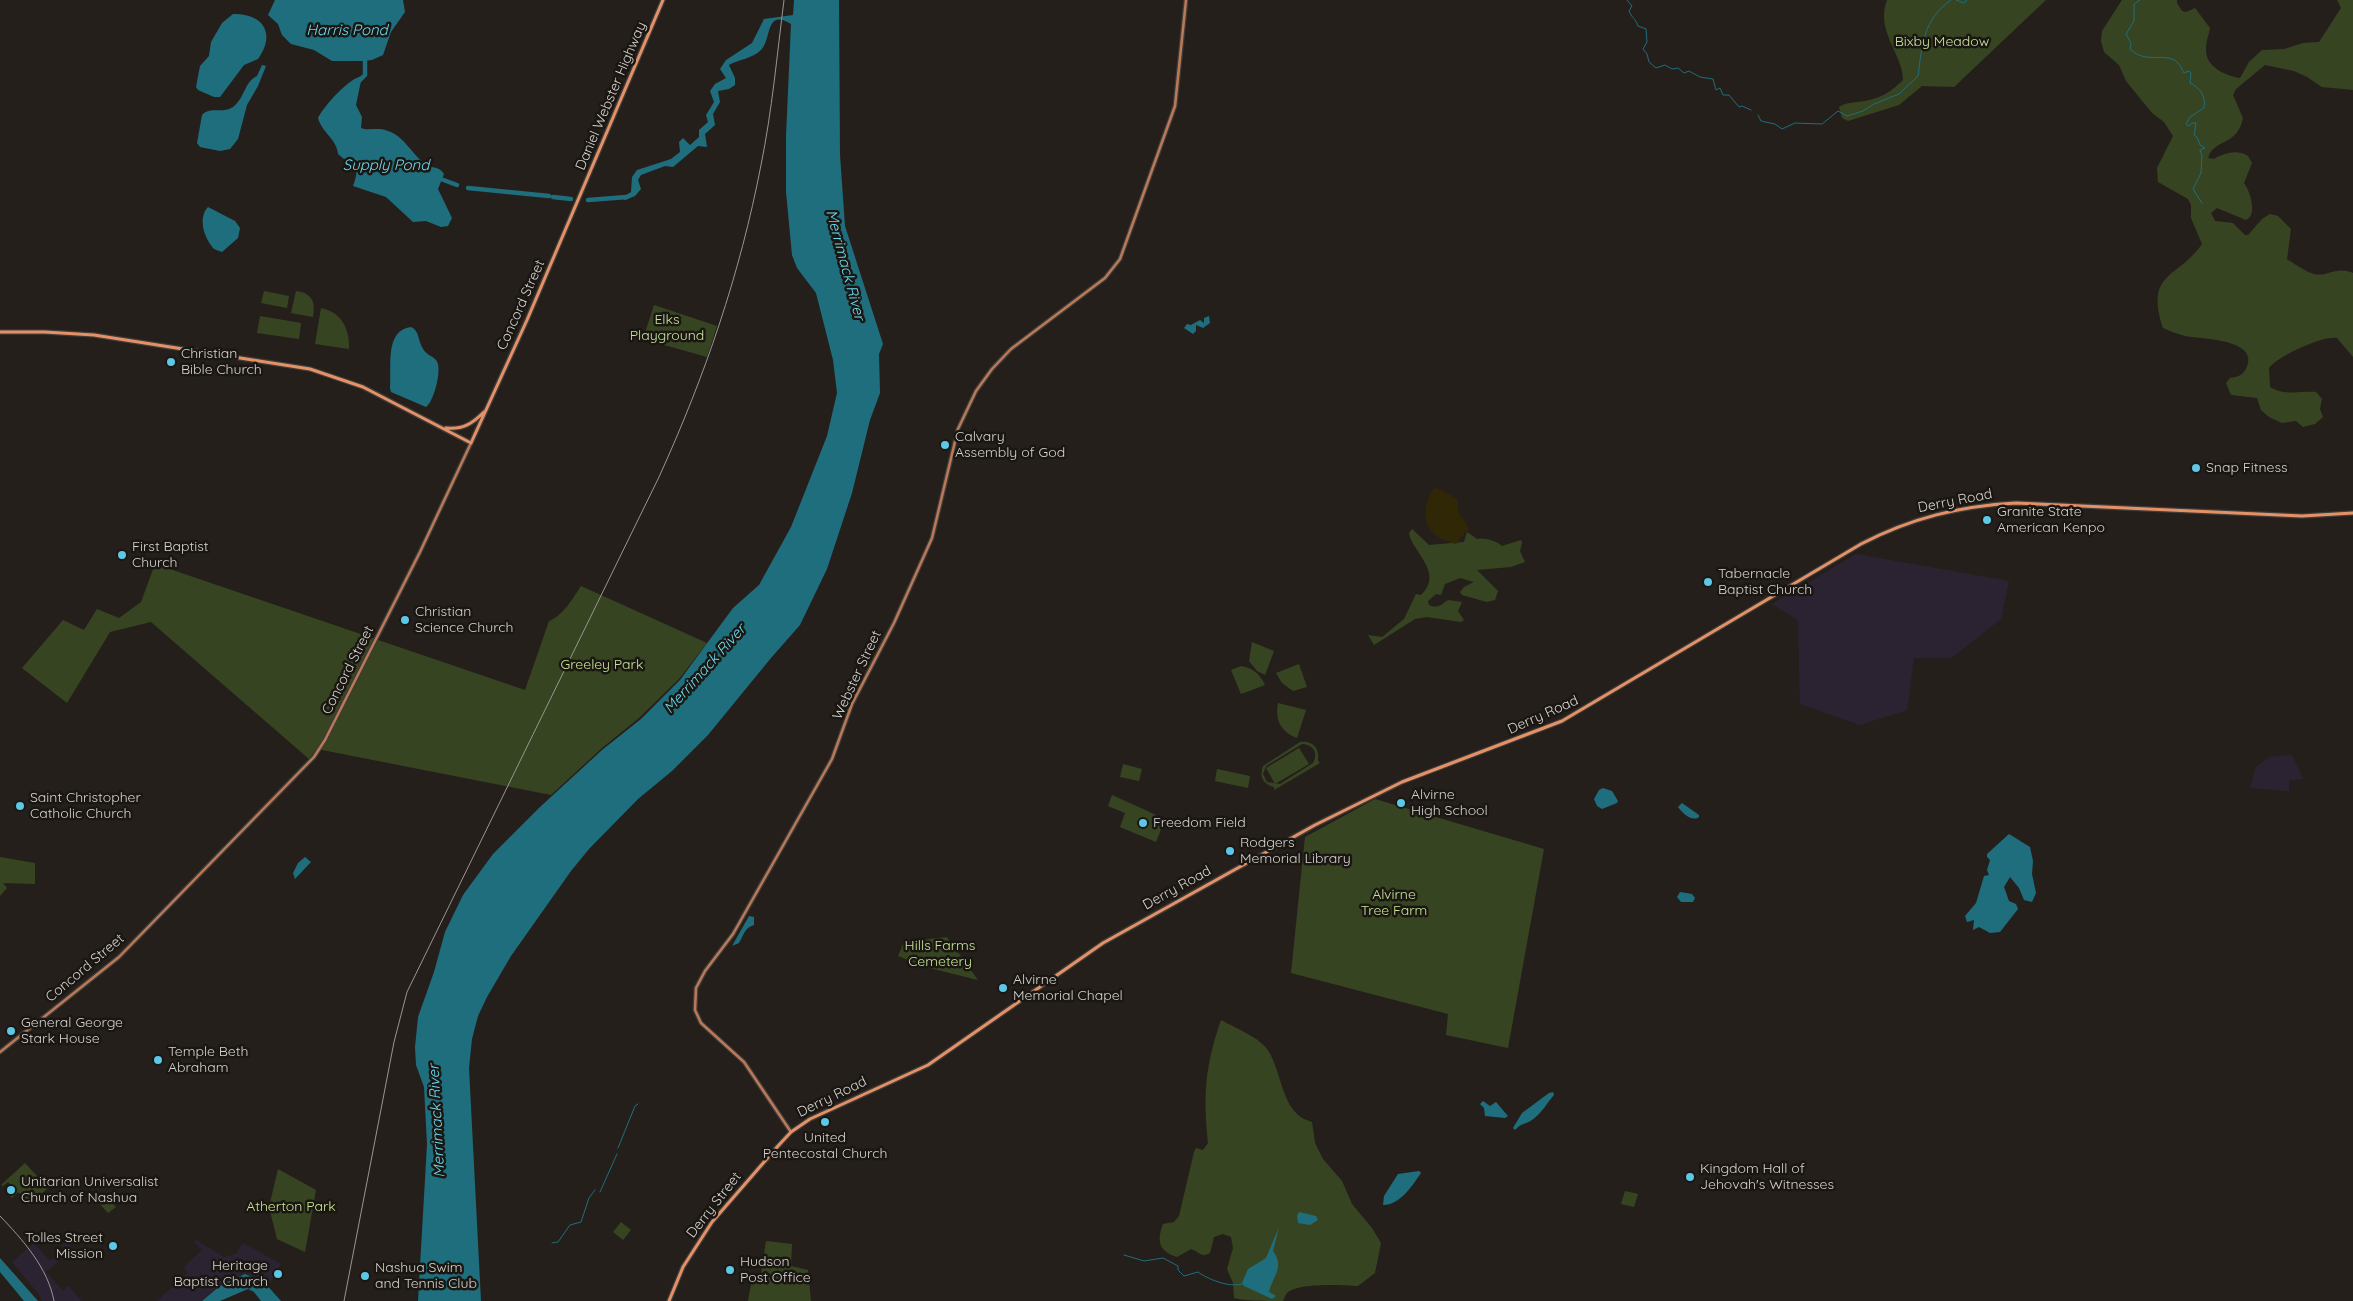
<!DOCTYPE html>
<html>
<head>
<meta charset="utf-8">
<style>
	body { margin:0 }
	canvas { display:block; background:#241f1b }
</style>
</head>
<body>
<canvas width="2353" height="1301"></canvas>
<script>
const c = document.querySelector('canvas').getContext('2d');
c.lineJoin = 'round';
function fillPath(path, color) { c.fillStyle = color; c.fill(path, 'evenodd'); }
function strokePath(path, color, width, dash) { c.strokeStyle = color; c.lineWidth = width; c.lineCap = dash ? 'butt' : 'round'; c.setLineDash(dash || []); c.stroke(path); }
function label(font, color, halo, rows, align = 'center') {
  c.font = font + ' Quicksand,sans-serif'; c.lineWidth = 5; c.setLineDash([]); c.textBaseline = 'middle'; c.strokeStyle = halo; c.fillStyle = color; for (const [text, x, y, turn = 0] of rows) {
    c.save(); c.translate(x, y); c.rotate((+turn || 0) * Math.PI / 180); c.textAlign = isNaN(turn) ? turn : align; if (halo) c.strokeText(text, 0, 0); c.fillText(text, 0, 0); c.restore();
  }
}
const industrial = new Path2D(`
	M1856,554l153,27 -8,38 -50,39h-37l-7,52 -47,15 -60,-21 -2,-84 -26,-16z
	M2292,755l11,24 -14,1v11l-39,-3 6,-21 13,-10z
	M65,1240l10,11 -9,10 -3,-4 -17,15 17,19 6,-5 12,15h-39l-4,-8 -26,-31 22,-19 16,18 15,-13 -3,-2z
	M196,1240l28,17 12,-3 7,-11 38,21 -12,21 -24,-12 -25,12 -19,16h-44l31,-28 -4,-6 18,-17 -8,-8z`);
const green = new Path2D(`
	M1887,0h159l-92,87 -32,-1 -23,19 -51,16 -6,-3 -3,-11c9,-6 20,-4 30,-7 14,-3 24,-10 34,-20 0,-26 -28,-49 -16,-80z
	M2122,0h55v3l5,8 4,1 9,-4 15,20c-1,7 -4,13 -4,20 -1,19 18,27 34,30l9,-16 13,-12 22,-1 19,-6 16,-1 22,-34 -4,-8h16v90l-31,-3 -15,-10 -13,-6 -29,-6 -29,24 -3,6 10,23c-6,29 -29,20 -35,40l6,1c10,-6 23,-10 34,-3l4,7 -8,20c6,8 14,32 2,37l-29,-12 -6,5 4,8 18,2 12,12h3l14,-16 8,-5 8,2 13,13 -4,30c6,4 18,12 24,14 16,6 23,-8 42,0v84l-16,-19c-14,-3 -59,18 -68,30l1,19c14,9 31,4 46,5l6,7 -2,10 3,8 -8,7 -12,3 -7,-6 -14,2 -13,-6 -8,-7 -4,-12 -26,-3 -5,-12 4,-5c7,-1 12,-2 16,-9 16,-31 -48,-30 -61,-33 -8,-2 -15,-5 -22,-8 -18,-57 15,-49 39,-84l-11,-26v-13l-3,-6 -30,-17 -1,-14 16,-32 -9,-14 -12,-9 -26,-32 -7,-16 -15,-13 -3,-11 1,-10z
	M264,291l25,5 -2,12 -26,-5z
	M296,291c16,2 20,11 17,26l-22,-4z
	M654,305l63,21 -10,31 -64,-18z
	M321,308c21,4 29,22 28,41l-34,-5z
	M260,316l41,7 -2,16 -42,-6z
	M1412,529l17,16 35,-3 3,-10 10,7c6,-2 20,2 25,7l19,-6 1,3 -2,8 5,11 -14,5 -34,3 21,21 -3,9 -8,2 -25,-7 -2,-3 4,-5 10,-5 -14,-4 -15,6 -4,11 -5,-1 -8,7 1,4c8,4 12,0 19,-5l14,2 -4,9 6,9 -3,2 -34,-5 -12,2 -41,26 -6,-10 14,2 22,-18 12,-25 5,1c24,-22 -9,-43 -12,-62z
	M155,564l370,126 24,-69c14,-5 24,-23 32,-35l126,57 -28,36 -40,39 -37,30 -51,47 -234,-46 -8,10 -158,-137 -41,10 -43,71 -45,-35 41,-48 21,10 13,-21 22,9 22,-16z
	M1252,642l22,9 -9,24 -8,-4 -8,-10z
	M1299,664l8,23 -14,4 -11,-8 -6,-10z
	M1241,666c12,2 19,8 24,19l-24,9 -10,-24z
	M1278,703l28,7 -9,28c-17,-7 -22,-18 -19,-35z
	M1300,742c12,-2 20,6 18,19l2,2 -46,27v-3c-11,-3 -15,-10 -11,-21zM1302,744c11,0 17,9 11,19l-33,21 -13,-2 -4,-8 3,-8z
	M1299,748l10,16 -34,20 -9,-16z
	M1123,764l19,5 -3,12 -19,-4z
	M1217,769l33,7 -2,12 -33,-7z
	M1112,795l53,24 -9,23 -36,-15 5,-14 -17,-7z
	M1375,799l169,50 -36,199 -62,-13 2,-21 -157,-41 14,-136z
	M0,857l35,6v21l-32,-1 4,5 -7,8z
	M947,937l31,43 -53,-13 -27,-11 6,-14z
	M1221,1020c14,8 36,16 46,29 16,22 13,65 45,73l3,21 8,16 19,22 10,23 20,24 9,15 -6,30 -17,13c-13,-1 -63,-4 -72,8 -1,2 -2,5 -3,7 -13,0 -38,0 -49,-3l-1,-15 -6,-14 6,-21 -2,-11 -8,-3 -9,3 -4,16c-10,5 -10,-1 -19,-4l-14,8c-19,-6 -20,-17 -14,-33l11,-2 5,-6 15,-64 2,-4 7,2 5,-7c-5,-49 -3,-76 13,-123z
	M25,1163l23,25 -19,17 -11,-13 -6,6 -2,-2 5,-7 -7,-7 -5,4 -2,-1z
	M278,1169l38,21 -11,62 -28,-13 -8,-32z
	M1625,1191l13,3 -4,13 -13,-3z
	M104,1194l12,13 -8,6 -11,-12z
	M621,1222l10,8 -8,10 -10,-8z
	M766,1241l26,3 -1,22 17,4 3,31h-63l4,-22 8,1z`);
const sand = new Path2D(`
	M1434,488l8,2 16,10c-1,19 6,16 11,28l-13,16c-32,-7 -38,-30 -22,-56z`);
const water = new Path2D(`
	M275,0h128l2,12 -14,20 -8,23 -11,5 -10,1h-30l-18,-11 -23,-6 -9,-9 -4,-11 -10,-9z
	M794,0h45l1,155 5,71 38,118 -4,10 1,39 -10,27 -18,73 -25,76 -27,56 -29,33 -63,77 -36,36 -34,28 -49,50 -18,22 -60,85 -24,41 -9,19 -6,23 -3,29 12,233h-63l9,-157 -3,-57 -8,-22 -1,-18 3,-30 16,-45 11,-40 18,-37 30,-41 47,-47 62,-57 39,-31 39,-39 53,-72 26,-23 32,-58 36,-91 10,-43 -4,-33 -17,-67 -19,-25 -5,-13 -6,-63v-56l5,-112c-26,-16 -19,15 -30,26 -9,9 -22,9 -32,15l6,13v7l-6,4 -11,2 2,11 -7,12 2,11 -10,9 2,13 -9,-1 -25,21 -8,-1 -24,9 -3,5 3,9 -6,7 -10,4 -4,-2 10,-6 1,-15 5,-7 34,-11 9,-7 -1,-10 4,-4 7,7 9,-8v-7l9,-8 -2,-7 8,-13 -4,-11 5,-7 11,-6 -6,-9 6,-9 26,-17 12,-24 29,-4z
	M233,14c29,-1 44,19 25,45l-14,6 -24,32h-6l-16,-7 -2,-3 4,-21 9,-10 2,-14 11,-19z
	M262,65l4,1 -8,20 -11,19 -9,34 -8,10 -10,2 -20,-4 -3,-4 5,-28c8,-9 21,-1 31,-8 12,-9 11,-25 24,-31z
	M362,76l-6,29 6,12 -1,11c6,3 18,-1 27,3 18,6 24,25 39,34 7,4 12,1 17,9l-6,15 14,29 -4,8 -7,1 -15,-6 -13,1 -27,-25 -33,-11c9,-22 -2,-20 -15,-32 -1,-15 -16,-21 -20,-36 6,-12 31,-40 44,-42z
	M208,207l27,14 5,7 -2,10 -16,14 -8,-3c-9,-10 -17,-30 -6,-42z
	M1209,316l1,7 -7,5 -7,-3v6l-3,3 -9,-6 3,-4 4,1 9,-5 4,3v-5z
	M411,327c8,3 7,13 11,20 4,8 9,8 14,13 7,7 -2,42 -10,47l-35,-15 -1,-4c2,-20 -6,-58 21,-61z
	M1603,788l9,3 6,10 -1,2 -15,6 -5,-3 -3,-7 5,-9z
	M1682,803l17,12v2c-7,5 -16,-3 -21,-10z
	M2009,834l21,13 3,14 -1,13 4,19 -4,9 -8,-2 -5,-12 -9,-11 -6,10 5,14 7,3 2,5 -18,23 -10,1 -11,-6 -6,3 1,-10 -7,2 -2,-6 11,-13 8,-27 5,-1 -2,-5 3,-10 -3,-3v-3z
	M305,857l6,5 -16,17 -2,-6 5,-10z
	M1680,892l12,2 3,4 -2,4h-12l-4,-5z
	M749,916l5,1v8c-10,3 -10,10 -15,18l-7,3z
	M1553,1092l1,3c-7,8 -12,18 -22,25 -7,5 -10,2 -17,10l-2,-2 9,-15 27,-20z
	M1483,1101l7,5 6,-4 12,14 -3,2 -20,-2 -1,-8 -4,-4z
	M1419,1171l2,2c-9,13 -21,32 -38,32l1,-9 14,-22z
	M1299,1212l17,4 2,4 -8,5 -12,-2 -1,-7z
	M1279,1227l-6,24c12,16 0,25 -4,41l7,4 -4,3 -28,-13 -2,-3 6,-14 18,-11z
	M0,1258l38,43h-14l-24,-29z
	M245,1274l19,8 17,19h-20l-7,-9 -6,-3 -28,12h-18l19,-16z`);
const stream = new Path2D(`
	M1627,0l5,6 -3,5c2,6 7,8 9,15l8,3 1,13 -4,7 4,5 2,8 7,6 9,-3 7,4 6,-1 6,5 5,-2 11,6 13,2 3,11 4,-2 3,7h6l10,12 3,-1 9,4
	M1956,0l8,3 3,-3
	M2140,0l-6,4v17l-8,13 5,9 -1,6c16,16 37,2 48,14 3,3 4,7 6,10l5,-2 2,2 -1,10c10,5 16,13 14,25l-14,9 -4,7 3,2 3,-3h4l-2,12 3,2 3,8 5,3 -5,2 2,6 -1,17 -8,16 9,14
	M1758,115l3,6 14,3 7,5 13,-6 27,1 16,-13 9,5 16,-5 11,-7 25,-10 19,-18c4,-30 5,-57 33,-76
	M618,1148l17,-42 3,-2
	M600,1192l17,-38
	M552,1243l6,-1 12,-17 11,-3 8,-24 6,-8
	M1124,1255l20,6 19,-3 15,8v4l6,6 14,-4c9,7 32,16 44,12`);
const river = new Path2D(`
	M358,82l7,-7v-20
	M438,178l19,7
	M468,188l81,8
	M553,197l18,2
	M588,200l39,-3`);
const secondary = new Path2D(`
	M0,1052l119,-95 195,-200 11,-17 95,-188 51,-109
	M791,1132l-47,-70 -43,-39 -6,-13 1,-22 9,-17 28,-37 99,-175 20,-55 42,-81 38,-85 26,-109 18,-38 16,-22 19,-20 94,-71 15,-19 55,-153 11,-106`);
const primary = new Path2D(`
	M0,332h45l49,3 216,34 53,18 108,56 56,-123 136,-320
	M446,428c17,2 27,-5 38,-16
	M669,1301l14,-34 29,-45 66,-76 13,-14 19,-13 118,-54 175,-122 212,-118 87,-43 160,-61 299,-177c50,-26 99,-38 155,-41l286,13 51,-3`);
const rail = new Path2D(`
	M0,1216c23,24 48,52 54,85
	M344,1301l50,-259 13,-50 252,-515c46,-101 81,-203 102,-312 11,-54 16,-110 23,-165`);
const markers = [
	[171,362,5,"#5ac8e6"],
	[945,445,5,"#5ac8e6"],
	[2196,468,5,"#5ac8e6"],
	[1987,520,5,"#5ac8e6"],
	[122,555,5,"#5ac8e6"],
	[1708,582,5,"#5ac8e6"],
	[405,620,5,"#5ac8e6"],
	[1401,803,5,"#5ac8e6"],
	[20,806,5,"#5ac8e6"],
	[1143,823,5,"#5ac8e6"],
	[1230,851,5,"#5ac8e6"],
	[1003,988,5,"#5ac8e6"],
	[11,1031,5,"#5ac8e6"],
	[158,1060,5,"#5ac8e6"],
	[825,1122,5,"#5ac8e6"],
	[1690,1177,5,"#5ac8e6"],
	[11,1190,5,"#5ac8e6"],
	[113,1246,5,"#5ac8e6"],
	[730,1270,5,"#5ac8e6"],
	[278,1274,5,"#5ac8e6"],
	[365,1276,5,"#5ac8e6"]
];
const parkNames = [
	["Bixby Meadow",1942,42],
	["Elks",667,320],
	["Playground",667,336],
	["Greeley Park",602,665],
	["Alvirne",1394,895],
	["Tree Farm",1394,911],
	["Hills Farms",940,946],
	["Cemetery",940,962],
	["Atherton Park",291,1207]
];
const streetNames = [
	["Daniel Webster Highway",611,96,-67],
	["Concord Street",521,305,-66],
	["Derry Road",1955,501,-11],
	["Concord Street",348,670,-63],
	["Webster Street",857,675,-65],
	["Derry Road",1543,715,-24],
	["Derry Road",1177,888,-29],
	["Concord Street",85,968,-40],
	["Derry Road",832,1097,-26],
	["Derry Street",714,1205,-52]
];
const poiNames = [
	["Christian",181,354],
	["Bible Church",181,370],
	["Calvary",955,437],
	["Assembly of God",955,453],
	["Snap Fitness",2206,468],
	["Granite State",1997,512],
	["American Kenpo",1997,528],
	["First Baptist",132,547],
	["Church",132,563],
	["Tabernacle",1718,574],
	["Baptist Church",1718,590],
	["Christian",415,612],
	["Science Church",415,628],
	["Alvirne",1411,795],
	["High School",1411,811],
	["Saint Christopher",30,798],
	["Catholic Church",30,814],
	["Freedom Field",1153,823],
	["Rodgers",1240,843],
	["Memorial Library",1240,859],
	["Alvirne",1013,980],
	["Memorial Chapel",1013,996],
	["General George",21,1023],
	["Stark House",21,1039],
	["Temple Beth",168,1052],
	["Abraham",168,1068],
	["United",825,1138,"center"],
	["Pentecostal Church",825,1154,"center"],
	["Kingdom Hall of",1700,1169],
	["Jehovah's Witnesses",1700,1185],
	["Unitarian Universalist",21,1182],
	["Church of Nashua",21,1198],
	["Tolles Street",103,1238,"right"],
	["Mission",103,1254,"right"],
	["Hudson",740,1262],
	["Post Office",740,1278],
	["Heritage",268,1266,"right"],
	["Baptist Church",268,1282,"right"],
	["Nashua Swim",375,1268],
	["and Tennis Club",375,1284]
];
const waterNames = [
	["Harris Pond",347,30],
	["Supply Pond",386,165],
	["Merrimack River",845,265,75],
	["Merrimack River",705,669,-48],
	["Merrimack River",437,1121,-93]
];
fillPath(industrial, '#2c2332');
fillPath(green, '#374422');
fillPath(sand, '#2f2705');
fillPath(water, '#1f6e7d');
strokePath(stream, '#1f6e7d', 1);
strokePath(river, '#1f6e7d', 4.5);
strokePath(secondary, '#403c38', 5);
strokePath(primary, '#403c38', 5.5);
strokePath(secondary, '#ba7959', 2.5);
strokePath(primary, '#e59168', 3);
strokePath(rail, '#999592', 1);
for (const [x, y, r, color] of markers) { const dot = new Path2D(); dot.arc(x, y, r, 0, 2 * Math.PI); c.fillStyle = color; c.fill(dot); strokePath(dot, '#1a1612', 2); }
label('14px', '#c6e597', '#1a1612', parkNames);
label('14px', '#d6d3d0', '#1a1612', streetNames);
label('14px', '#d6d3d0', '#1a1612', poiNames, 'left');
label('italic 15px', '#6cdcf4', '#1a1612', waterNames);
</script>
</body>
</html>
